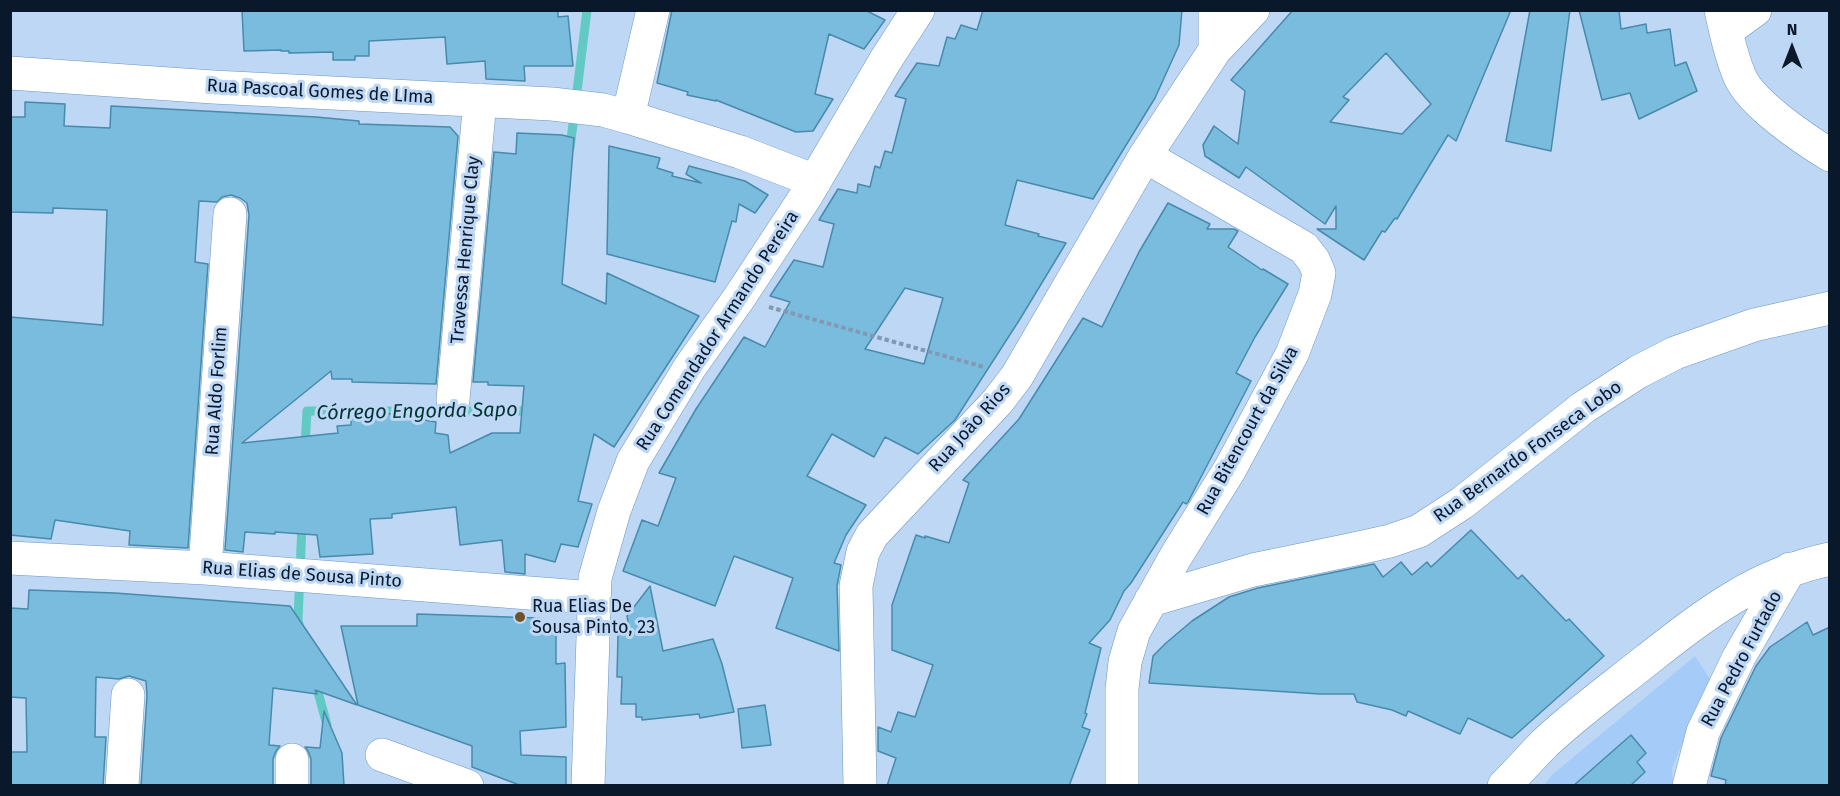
<!DOCTYPE html>
<html>
<head>
<meta charset="utf-8">
<style>
	body { margin:0 }
	#map { position:relative; width:1840px; height:796px; overflow:hidden; background:#bdd7f5; font-family:"Fira Sans",sans-serif }
	canvas { display:block }
	.frame { position:absolute; inset:0; border:12px solid #09192b; pointer-events:none }
	.north { position:absolute; left:1762px; top:18px; width:60px; height:60px; -webkit-text-stroke:4px #bdd7f5; paint-order:stroke; rotate:0deg; font-size:16px; font-weight:700; line-height:24px; text-align:center; color:#09192b }
	.north::after { content:''; display:block; margin:auto; width:21px; height:27px; background:#09192b; clip-path:polygon(50% 0,100% 100%,50% 72%,0 100%) }
</style>
</head>
<body>
<div id="map">
<canvas width="1840" height="796"></canvas>
<div class="frame"></div>
<div class="north">N</div>
</div>
<script>
const c = document.querySelector('canvas').getContext('2d');
c.lineJoin = 'round';
function fillPath(path, color) { c.fillStyle = color; c.fill(path, 'evenodd'); }
function strokePath(path, color, width, dash) { c.strokeStyle = color; c.lineWidth = width; c.lineCap = dash ? 'butt' : 'round'; c.setLineDash(dash || []); c.stroke(path); }
function label(font, color, halo, rows, align = 'center') {
  c.font = font + ' "Fira Sans",sans-serif'; c.lineWidth = 6; c.setLineDash([]); c.textBaseline = 'middle'; c.strokeStyle = halo; c.fillStyle = color; for (const [text, x, y, turn = 0] of rows) {
    c.save(); c.translate(x, y); c.rotate((+turn || 0) * Math.PI / 180); c.textAlign = isNaN(turn) ? turn : align; if (halo) c.strokeText(text, 0, 0); c.fillText(text, 0, 0); c.restore();
  }
}
const built = new Path2D(`
	M1695,656l15,23 -38,89 1,17 -130,1 10,-12z`);
const stream = new Path2D(`
	M570,148l17,-138
	M305,447l2,-36h226
	M300,630l-2,-10 4,-96
	M315,681l12,44`);
const building = new Path2D(`
	M242,10h316v7l10,-1 5,50h-49l1,15 -39,-2 -1,-18 -38,3 -2,-27 -76,4v15h-14v4h-22v-8l-44,1v-2h-8v-1l-37,1z
	M672,10h193l20,10 -21,29 -35,-15 -14,60 18,5 -20,32 -17,1 -80,-32v1l-29,-6 1,-3 -31,-9z
	M983,10h199l-3,35 -24,53 -62,101 -76,-19 -12,45 34,9 -1,2 28,7 -46,76 -65,101 -37,34 -33,-17 -11,20 -42,-23 -25,42 59,29 -20,30 -12,28 7,2 -4,21 2,65 -63,-23 17,-50 -59,-22 -19,50 -92,-35 19,-51 16,6 18,-48 -17,-5 37,-64 48,-72 21,10 25,-45 -20,-6 24,-36 29,7 11,-43 -15,-4 19,-31 19,4 1,-9 12,3 5,-21 5,2 5,-17 7,2 14,-54 -11,-3 22,-33 22,3 8,-29 8,2 6,-14 16,5zM905,288l38,10 -19,66 -59,-15z
	M1293,10h218l-55,131 -8,-6 -51,84 -2,-1 -10,14 -3,-1 -18,29 -47,-31h19v-23l-11,18 -79,-57 -7,11 -34,-22 -2,-11 11,-19 24,18 7,-53 -14,-11zM1386,53l45,51 -29,30 -72,-12 19,-22 -6,-3z
	M1530,10h40l-19,141 -45,-10z
	M1579,10h40l2,19 25,-5 1,9 23,-4 5,37 11,-4 11,29 -58,28 -9,-26 -28,7z
	M25,102l40,2 -1,22 46,2 1,-22 205,11 43,4v3l91,3 8,9 -22,248 -84,-2v-3h-20l-1,-8 -89,72 96,-10 -1,-7 14,-1v-18l85,15 -1,11 13,2 2,18 42,-20h28l4,-47 -36,-1v-3h-15l21,-230 22,2 1,-21 45,2 12,3 -12,146 44,20 1,-31 92,43 -85,131 -20,-13 -16,67 14,3 -14,43 -17,-3 -6,18 -30,-8v20l-20,-2 -3,-32 -42,5 -4,-38 -64,7v4l-22,1 3,35 -53,3 -3,-22 -42,-3v2l-30,-2 -2,20 -18,-2 24,-335 -2,-12 -7,-5 -9,-3 -9,2 -5,5 -18,-1 -4,61 13,2 -20,284 -59,-3 1,-14 -75,-11 -4,19 -41,-4v-218l93,8 4,-115 -54,-2v5l-43,-1v-95h15z
	M609,146l51,12 -3,10 16,5 -1,3 29,7 -15,-9 3,-8 56,15 23,14 -13,18 -16,-9 -3,18 -4,-1 -17,61 -108,-28z
	M1168,203l42,21 -3,5h27l4,2 -10,16 34,23 1,-1 25,15 -33,53 -19,36 15,8 -63,121 -2,2 -3,-2 -52,81 -7,8 -14,29 -21,23 12,5 -16,65 2,1 -5,13 8,3 -21,56h-182l9,-28 -18,-7v-24l13,5 7,-20 17,5 18,-52 -41,-15v-45l24,-70 9,3v-2l24,7 20,-60 -6,-3 56,-61 64,-101 19,9 37,-75z
	M1471,530l47,49 4,-4 44,46 3,-2 35,37 -92,82 -44,-20 -8,16 -52,-23 -2,5 -14,-6 -35,-8 -3,-8h-34l-171,-11 4,-27 13,-13 26,-22 37,-24 29,-9 116,-24 9,13 18,-15 11,13 15,-13 4,5z
	M650,586l13,65 50,-12 9,25 12,48 -34,6 -1,-4 -57,6v-3h-6v-13h-15l1,-27h-5l1,-43 12,-1 -3,-17z
	M29,590l86,3 175,13 67,99 -42,-15 2,4 -44,-6 -4,57 11,1 -4,5 -3,8v27h-132l6,-90 -1,-15 -17,-5 -10,3 -23,-2 -1,60h11l-3,49h-93v-34h17l-1,-54 -16,-1v-89l18,1z
	M417,614l122,4 17,16v30l9,-1 1,64 -46,4 1,24 45,2v29h-44l-50,-19v-21l-114,-41 -17,-79h76z
	M1807,622l6,13 17,-8v159h-105l1,-6 -15,-4 10,-38 35,-72 14,-19z
	M765,705l6,40 -29,3 -4,-39z
	M324,711l18,42 2,33h-33v-27l-3,-8 -3,-4 15,1z
	M1631,735l15,18 -9,9 8,10 -15,14h-57z`);
const path = new Path2D(`
	M769,307l215,60`);
const minor = new Path2D(`
	M653,10l-25,107 112,35 75,29
	M1215,10v40
	M1721,10c5,23 10,46 19,67 12,27 64,62 90,78
	M1726,31l29,-21
	M10,73l203,14 339,17 51,6 25,7
	M453,400l27,-300
	M10,558l195,10 389,30
	M205,568l25,-354
	M1151,600l102,-30 97,-20 40,-9 29,-10 43,-28 122,-96 54,-35 37,-19 79,-28 76,-17
	M382,755l85,31
	M122,786l6,-91
	M292,786v-26
	M588,786l7,-208 19,-67 19,-50 57,-94 49,-69 67,-102 79,-135 33,-51
	M860,786l-4,-200 7,-34 9,-17 126,-134 19,-25 128,-220 70,-106 38,-40
	M1122,786v-97l3,-27 9,-31 42,-75 54,-87 62,-115 23,-60 4,-21 -5,-12 -10,-13 -159,-92
	M1504,786c14,-14 27,-29 41,-43 32,-30 68,-56 103,-84 59,-46 107,-84 182,-100
	M1689,786l14,-54 36,-75 51,-88`);
const markers = [
	[520,617,6,"#715127"]
];
const streetNames = [
	["Rua Pascoal Gomes de LIma",320,92,3],
	["Travessa Henrique Clay",466,250,-85],
	["Rua Comendador Armando Pereira",718,331,-57],
	["Rua Aldo Forlim",217,391,-86],
	["Rua João Rios",970,428,-48],
	["Rua Bitencourt da Silva",1248,431,-61],
	["Rua Bernardo Fonseca Lobo",1528,452,-36],
	["Rua Elias de Sousa Pinto",302,575,4],
	["Rua Pedro Furtado",1742,659,-62]
];
const poiNames = [
	["Rua Elias De",532,607],
	["Sousa Pinto, 23",532,628]
];
const waterNames = [
	["Córrego Engorda Sapo",417,412,-1]
];
fillPath(built, '#a5ccf8');
strokePath(stream, '#62c9c5', 9);
fillPath(building, '#7abcde');
strokePath(building, '#488aaa', 1.5);
strokePath(minor, '#6c96c4', 34);
strokePath(path, '#8299b3', 4, [4.5, 3]);
strokePath(minor, '#fff', 33);
for (const [x, y, r, color] of markers) { const dot = new Path2D(); dot.arc(x, y, r, 0, 2 * Math.PI); c.fillStyle = color; c.fill(dot); strokePath(dot, '#bdd7f5', 2); }
label('18px', '#09192b', '#bdd7f5', streetNames);
label('18px', '#09192b', '#bdd7f5', poiNames, 'left');
label('italic 20px', '#003332', '#bdd7f5', waterNames);
</script>
</body>
</html>
